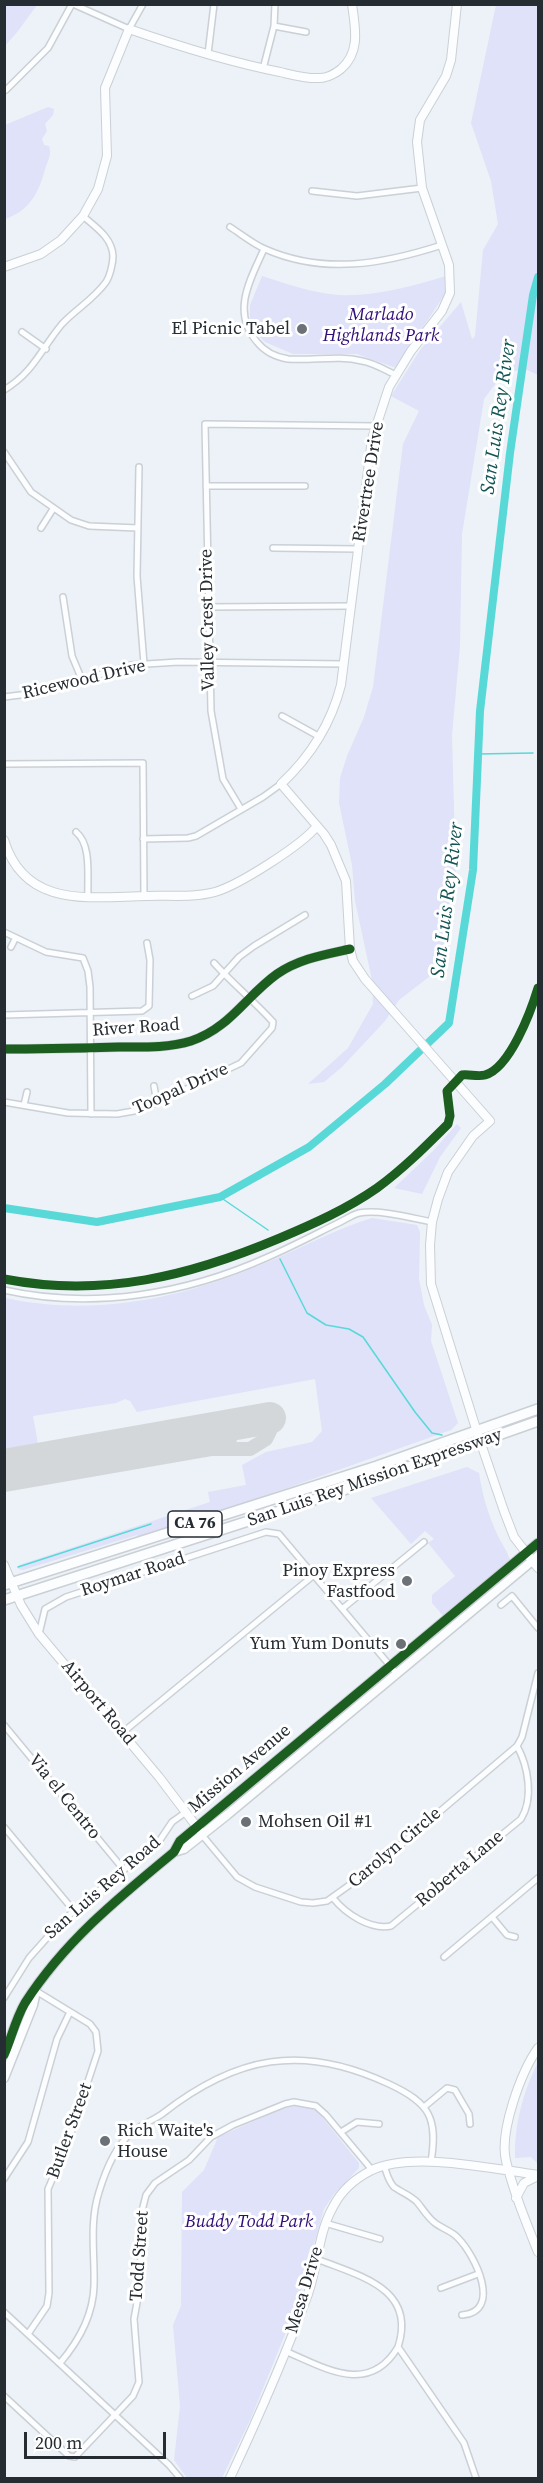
<!DOCTYPE html>
<html>
<head>
<meta charset="utf-8">
<style>
	body { margin:0 }
	#map { position:relative; width:543px; height:2483px; overflow:hidden; background:#ecf2f7; font-family:"Source Serif 4",serif }
	canvas { display:block }
	.frame { position:absolute; inset:0; border:6px solid #252c32; pointer-events:none }
	.scale { position:absolute; left:24px; top:2432px; width:142px; height:27px; box-sizing:border-box; border:3px solid #252c32; border-top:0; padding-left:8px; font-size:18px; line-height:21px; white-space:nowrap; color:#252c32; -webkit-text-stroke:4px #fff; paint-order:stroke }
</style>
</head>
<body>
<div id="map">
<canvas width="543" height="2483"></canvas>
<div class="frame"></div>
<div class="scale">200 m</div>
</div>
<script>
const c = document.querySelector('canvas').getContext('2d');
c.lineJoin = 'round';
function fillPath(path, color) { c.fillStyle = color; c.fill(path, 'evenodd'); }
function strokePath(path, color, width, dash) { c.strokeStyle = color; c.lineWidth = width; c.lineCap = dash ? 'butt' : 'round'; c.setLineDash(dash || []); c.stroke(path); }
function label(font, color, halo, rows, align = 'center') {
  c.font = font + ' "Source Serif 4",serif'; c.lineWidth = 6; c.setLineDash([]); c.textBaseline = 'middle'; c.strokeStyle = halo; c.fillStyle = color; for (const [text, x, y, turn = 0] of rows) {
    c.save(); c.translate(x, y); c.rotate((+turn || 0) * Math.PI / 180); c.textAlign = isNaN(turn) ? turn : align; if (halo) c.strokeText(text, 0, 0); c.fillText(text, 0, 0); c.restore();
  }
}
const green = new Path2D(`
	M5,4l32,1 -19,26 -13,15z
	M496,5h42v370l-11,-5 -17,1 -8,4 -18,24 -22,135 -2,112 -8,89 4,147 -9,81 -48,37 -14,21 -43,46 -18,15 -16,2 40,-36 25,-44 -1,-24 -17,-79 -3,-36 -13,-62 1,-25 7,-22 17,-39 9,-30 30,-243 16,-33 -28,-15 29,-46 41,-48 11,37 3,-3 8,-86 15,-26 -7,-43 -20,-58z
	M48,107l6,2 -1,6 -8,9 2,7 -5,8 2,6 5,1c3,8 -1,14 -4,23 -6,24 -16,42 -40,50v-94z
	M262,276c25,8 50,17 77,19 36,2 73,-9 107,-19l-1,18 -49,74 -39,-14h-64l-28,-12 -12,-12 -3,-13v-12z
	M457,1124l4,4 -21,29 -18,37 -28,-6 39,-37z
	M372,1218l45,7 3,7 -1,47 5,26 8,20 -1,16 27,82 -7,7 -203,72 -109,35 -2,-2 -114,35 -5,-1 1,-4 191,-63 -2,-10 38,-7 -4,-20 24,-13 46,-10 10,-11 -7,-52 -178,33 -7,-11 -5,-2 -9,4 -83,13 5,28 -33,6v-152c89,19 175,1 258,-34 37,-15 72,-35 109,-46z
	M467,1467l12,6c3,21 9,41 18,61 4,9 10,16 13,26l-2,5 -63,53 -13,-15v-8l23,-19 -27,-33 6,-4 -9,-8 -14,13 -40,-46z
	M538,2062v102l-7,-7 -16,1c-1,-33 8,-66 23,-96z
	M294,2106l17,2 7,4 41,51v5l-25,26 -10,15 -27,96 -46,113 -29,60h-35l-13,-18 6,-54 -7,-81 8,-19 1,-114 22,-22 14,-33 61,-27z`);
const stream = new Path2D(`
	M478,754l55,-1
	M220,1197l48,33
	M280,1259l27,54 19,12 23,4 14,8 52,75 17,21 10,2
	M18,1567l133,-43`);
const river = new Path2D(`
	M4,1208l93,14 123,-25 89,-50 76,-63 64,-61 24,-153 7,-159 30,-258 23,-158 5,-18`);
const taxiway = new Path2D(`
	M129,1443l-9,9 3,9 6,2
	M219,1447l11,-4 -3,-18
	M4,1485l207,-36h39l16,-10 4,-8v-13`);
const runway = new Path2D(`
	M4,1465l266,-47`);
const street = new Path2D(`
	M73,4l56,25 14,-25
	M274,26l32,6
	M208,54l6,-50
	M263,69l11,-43 1,-22
	M6,90l42,-42 24,-44
	M312,191l45,5 65,-8
	M230,227c11,7 23,17 35,22 59,26 118,15 177,-4
	M264,249c-14,31 -33,63 -7,93 8,10 18,15 31,17 25,2 50,-4 74,2 12,2 23,9 34,14
	M22,332l24,17
	M4,390c30,-18 37,-41 58,-66 14,-15 32,-25 44,-42 4,-6 7,-19 7,-26 -1,-19 -18,-29 -30,-40
	M4,452l27,40 40,28 18,6 49,2
	M139,467l-2,109 7,88
	M206,486h99
	M41,528l12,-19
	M273,548l85,1
	M63,597l9,59 10,24
	M208,607l143,-1
	M4,697l40,-5 87,-27 47,-3 166,2
	M282,716l38,21
	M4,764l139,-1 1,133
	M241,809l-18,-30 -12,-68 -6,-287 171,2
	M76,832c16,13 11,45 12,65
	M143,839l45,-1 8,-2 67,-39 18,-13
	M4,932l42,20 37,6 5,13 2,16 1,127
	M11,947l4,-8
	M192,996l21,-10 26,-29 15,-11 51,-31
	M4,1015l138,-4 7,-5 1,-46 -3,-17
	M154,1086l3,17
	M4,1102l64,11 49,1 17,-3 23,-8 84,-40 31,-35 1,-6c-19,-21 -40,-38 -59,-59
	M24,1105l3,-13
	M4,1290c89,20 182,4 264,-33 23,-10 44,-21 66,-32 8,-3 17,-10 25,-12 20,-4 53,5 73,9
	M501,1605l11,-9 26,32
	M342,1609l82,-67
	M39,1634l6,-25 21,-12 200,-65 13,2 118,140
	M4,1725l120,145
	M122,1733l192,-158
	M4,1827l70,84
	M202,1835l35,42 18,10 46,15 12,1 14,-2 45,-32 145,-123 5,-9 16,-64
	M333,1898c13,16 37,32 58,28l130,-107c13,-21 7,-53 -4,-73
	M492,1917l15,18 8,2
	M444,1957l94,-79
	M4,1998l25,-40 32,-36 99,-82 12,-18 14,-10
	M424,2107l23,-19 8,2 14,24 1,10
	M341,2132l16,-10 22,2
	M384,2166c3,7 4,15 10,21 7,5 16,8 23,15 6,7 10,15 18,21 8,6 17,8 23,15 17,17 45,74 4,77
	M4,2179l24,-37 29,-103 13,-27
	M325,2223l55,16
	M441,2288l37,-14
	M4,2312l165,153 11,13
	M28,2334l19,-28 2,-13 -1,-104 19,-44 31,-94 -2,-19 -6,-8 -54,-33
	M398,2347l66,96 12,35
	M285,2351c40,17 84,45 113,-4 19,-59 -39,-71 -81,-88
	M60,2363c18,-21 33,-47 34,-77 1,-32 -5,-63 5,-94 6,-20 16,-45 32,-59 9,-8 21,-12 31,-19 74,-58 140,-71 227,-30 41,19 49,34 42,78
	M4,2396l65,60 6,1 58,-61 6,-14 -5,-63 6,-33 2,-75 4,-16 9,-12 34,-23 22,-23 22,-12 52,-21 9,-2 22,4 10,9 46,55`);
const secondary = new Path2D(`
	M457,4l-6,56 -5,16 -26,44 -3,22 5,46 27,77 1,28 -8,18 -31,40 -22,36 -17,52 -31,246c-10,39 -30,71 -60,99l43,50 7,11 15,36 4,68 3,12 12,18 125,142 -17,15 -25,36 -10,27 -6,23 -2,23 1,39 46,148 27,79 10,26 24,31
	M4,267l37,-13 20,-14 22,-24 15,-27 9,-33 -2,-68 24,-59c49,17 100,33 151,43 13,3 27,7 40,6 7,0 16,-5 21,-9 20,-17 14,-42 11,-65
	M4,840c21,69 86,57 142,56 22,-1 48,2 69,-4 24,-7 87,-47 102,-66
	M4,1049c39,0 77,-1 115,-2 23,0 50,1 72,-6 39,-13 55,-45 86,-67 22,-15 46,-19 73,-25
	M4,1565l17,40 18,29 120,143 41,54
	M538,2048c-17,24 -39,84 -32,113 8,32 20,61 32,91
	M516,2198l8,-15 14,-7
	M230,2478c28,-60 55,-121 78,-184 10,-28 10,-61 25,-87 8,-16 23,-29 39,-37 41,-19 121,-1 166,5`);
const primary = new Path2D(`
	M174,1852l10,-3 43,-34 311,-259
	M4,2055c7,-16 12,-37 21,-52 39,-61 93,-105 149,-151l6,-11 358,-298
	M4,2078l29,-73 3,-14`);
const highway = new Path2D(`
	M4,1585l373,-119 161,-57
	M4,1600l331,-107 203,-72`);
const cycleway = new Path2D(`
	M4,1049c39,0 77,-1 115,-2 23,0 50,1 72,-6 39,-13 55,-45 86,-67 22,-15 46,-19 73,-25
	M4,1279c99,19 186,-3 276,-41 33,-14 67,-29 97,-50 26,-19 48,-41 71,-64l2,-8 -3,-25 15,-16c7,-1 16,2 23,0 25,-7 46,-64 53,-87
	M4,2055c7,-16 12,-37 21,-52 39,-61 93,-105 149,-151l6,-11 358,-298`);
const markers = [
	[302,329,6,"#6b7177"],
	[407,1581,6,"#6b7177"],
	[401,1644,6,"#6b7177"],
	[246,1822,6,"#6b7177"],
	[105,2141,6,"#6b7177"]
];
const shields = [
	[195,1524,54]
];
const shieldNames = [
	["CA 76",195,1524]
];
const parkNames = [
	["Marlado",381,315],
	["Highlands Park",381,336],
	["Buddy Todd Park",249,2222]
];
const poiNames = [
	["El Picnic Tabel",290,329],
	["Pinoy Express",395,1571],
	["Fastfood",395,1592],
	["Yum Yum Donuts",389,1644],
	["Mohsen Oil #1",258,1822,"left"],
	["Rich Waite's",117,2131,"left"],
	["House",117,2152,"left"]
];
const streetNames = [
	["Rivertree Drive",369,482,-81],
	["Valley Crest Drive",208,620,-91],
	["Ricewood Drive",84,680,-13],
	["River Road",136,1028,-4],
	["Toopal Drive",181,1089,-24],
	["San Luis Rey Mission Expressway",375,1478,-19],
	["Roymar Road",133,1575,-18],
	["Airport Road",98,1703,50],
	["Mission Avenue",240,1769,-40],
	["Via el Centro",64,1797,51],
	["Carolyn Circle",395,1848,-40],
	["Roberta Lane",460,1869,-40],
	["San Luis Rey Road",103,1888,-41],
	["Butler Street",70,2131,-70],
	["Todd Street",140,2256,-86],
	["Mesa Drive",305,2290,-73]
];
const waterNames = [
	["San Luis Rey River",499,417,-82],
	["San Luis Rey River",448,900,-83]
];
fillPath(green, '#dfe2f8');
strokePath(stream, '#58d9d8', 1.5);
strokePath(river, '#58d9d8', 8);
strokePath(taxiway, '#d4d7da', 14);
strokePath(runway, '#d4d7da', 32);
strokePath(street, '#cad0d5', 8);
strokePath(secondary, '#cad0d5', 10);
strokePath(primary, '#cad0d5', 11);
strokePath(highway, '#cad0d5', 12);
strokePath(street, '#fcfdfe', 5);
strokePath(secondary, '#fcfdfe', 8);
strokePath(primary, '#fcfdfe', 8);
strokePath(highway, '#fcfdfe', 9);
strokePath(cycleway, '#1b5e20', 9);
for (const [x, y, r, color] of markers) { const dot = new Path2D(); dot.arc(x, y, r, 0, 2 * Math.PI); c.fillStyle = color; c.fill(dot); strokePath(dot, '#fff', 2); }
for (const [x, y, w] of shields) { const box = new Path2D(); box.roundRect(x - w / 2, y - 13, w, 26, 4.5); c.fillStyle = '#fff'; c.fill(box); strokePath(box, '#252c32', 1.5); }
label('bold 16px', '#252c32', null, shieldNames);
label('italic 18px', '#300c77', '#fff', parkNames);
label('18px', '#252c32', '#fff', poiNames, 'right');
label('18px', '#252c32', '#fff', streetNames);
label('italic 20px', '#125554', '#fff', waterNames);
</script>
</body>
</html>
